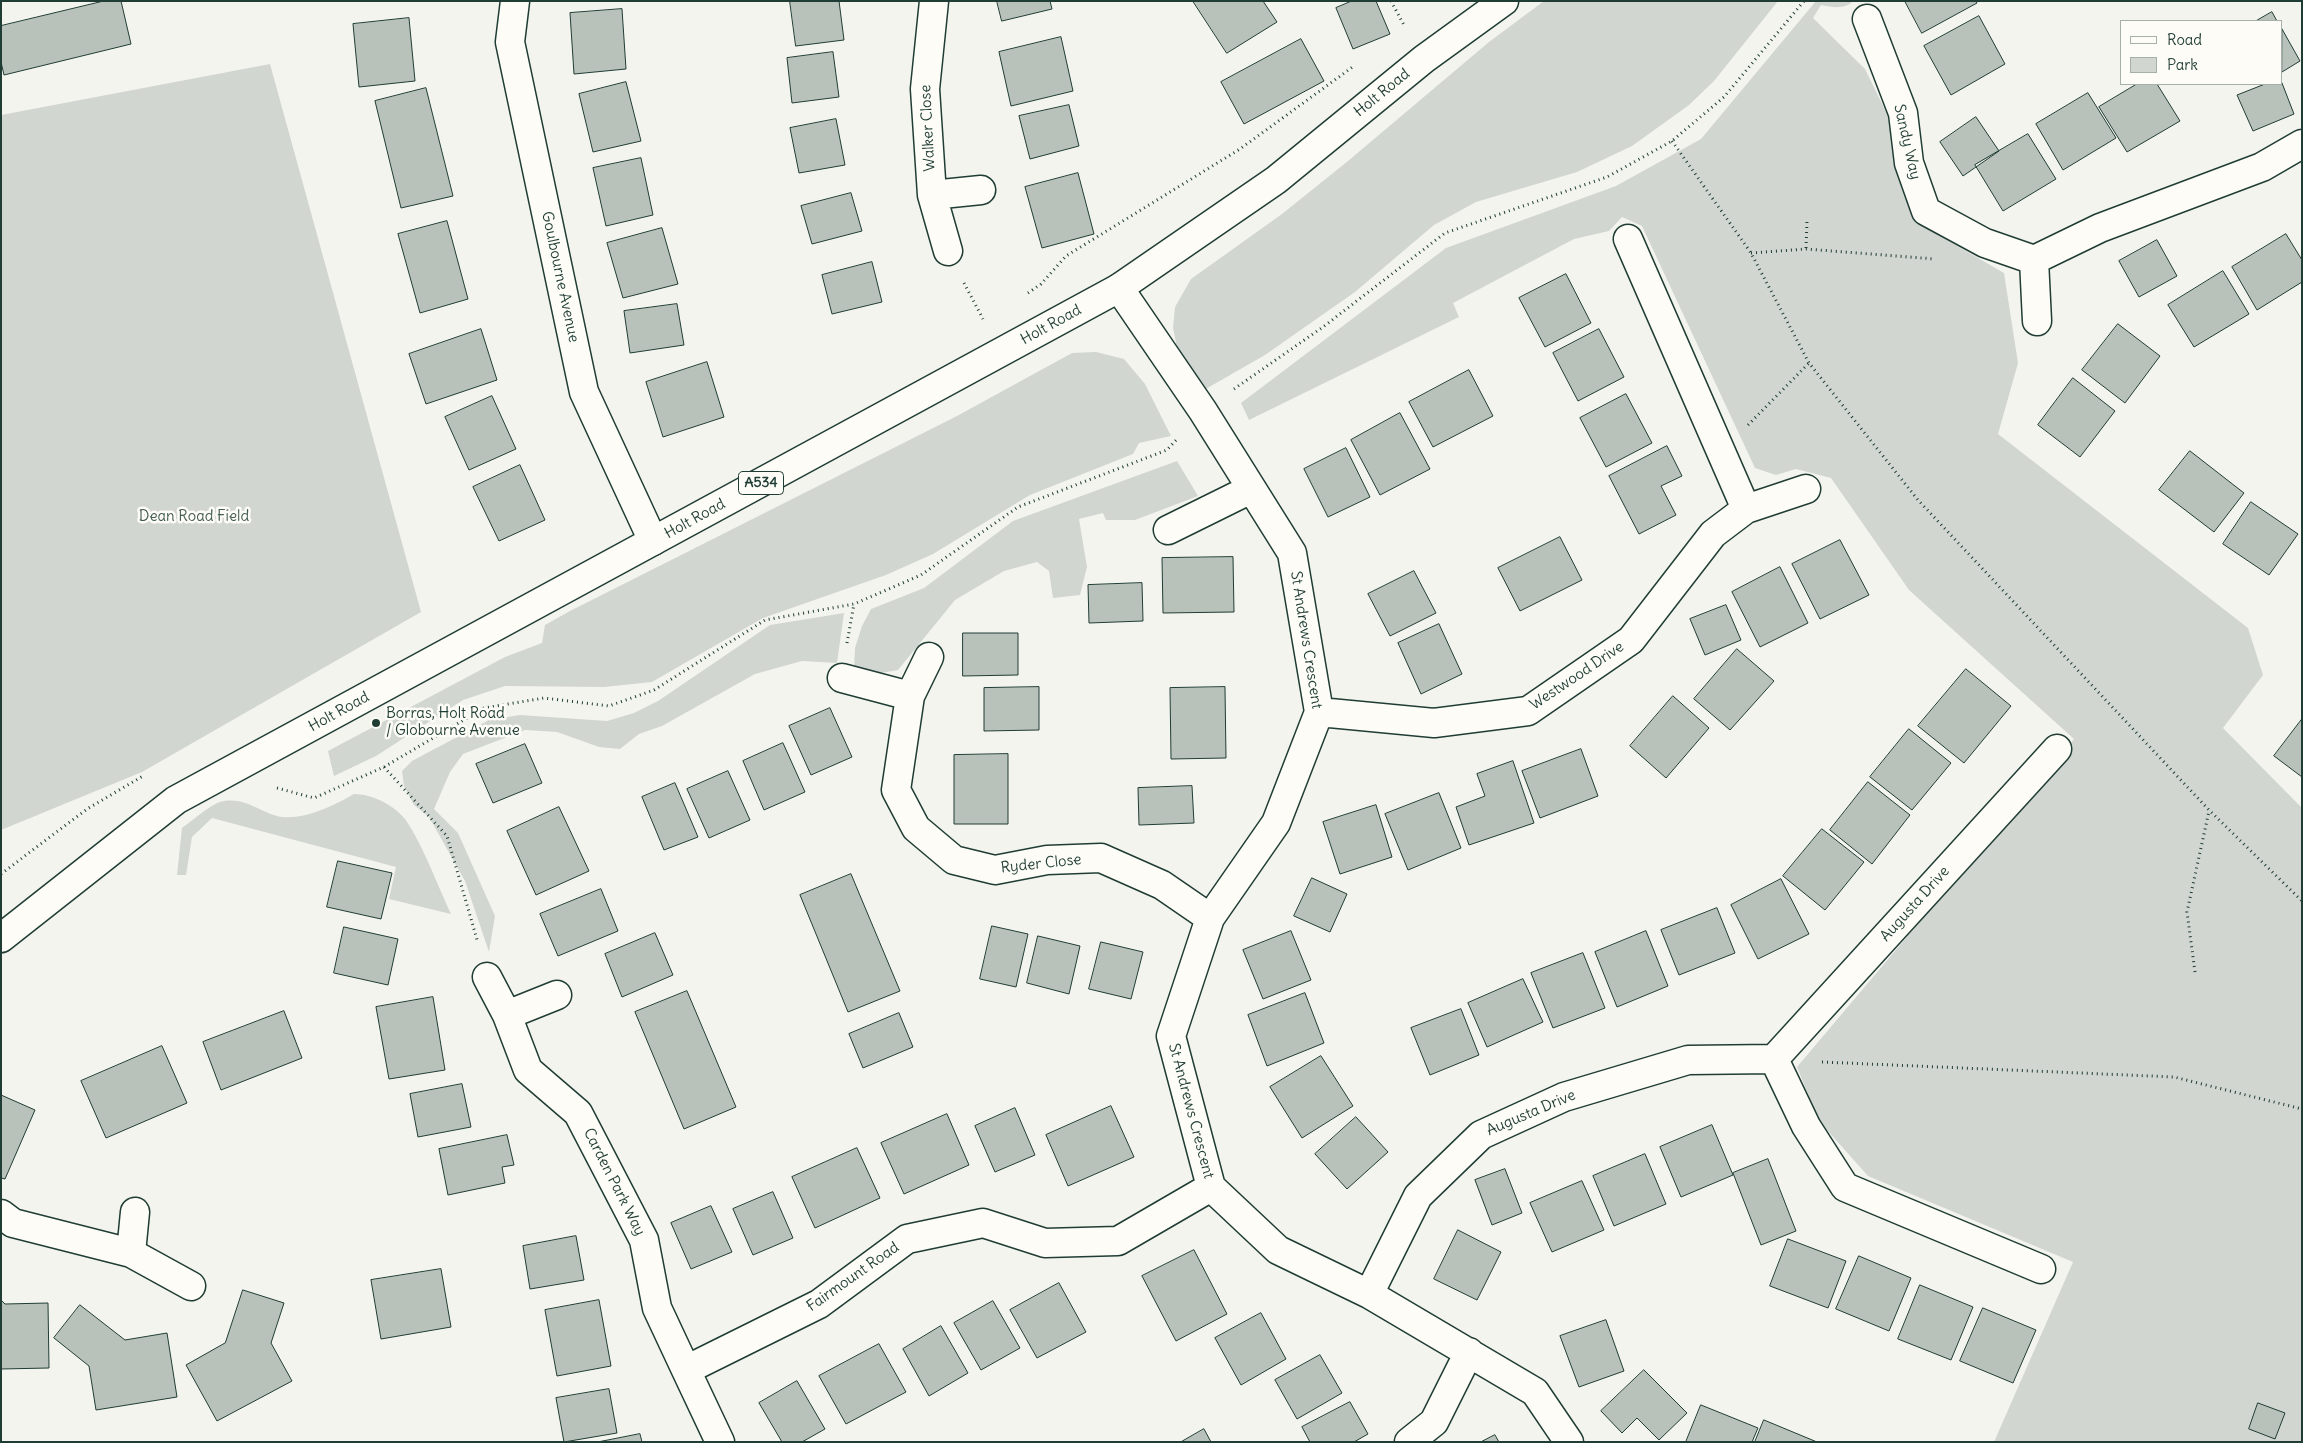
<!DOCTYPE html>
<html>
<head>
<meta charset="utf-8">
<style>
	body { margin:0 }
	#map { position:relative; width:2303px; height:1443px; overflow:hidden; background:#f4f4ef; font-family:Delius,sans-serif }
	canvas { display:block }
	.frame { position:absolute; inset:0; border:2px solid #1f3d34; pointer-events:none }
	.legend { position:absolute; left:2120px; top:20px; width:162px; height:65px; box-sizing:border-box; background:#fdfcf7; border:1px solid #a4b0a9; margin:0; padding:6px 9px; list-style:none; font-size:15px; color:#1f3d34 }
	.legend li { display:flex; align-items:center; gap:10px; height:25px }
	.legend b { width:25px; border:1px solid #a4b0a9 }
</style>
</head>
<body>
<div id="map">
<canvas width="2303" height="1443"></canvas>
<div class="frame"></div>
<ul class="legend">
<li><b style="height:6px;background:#fdfcf7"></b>Road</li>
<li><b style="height:14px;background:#d1d6d1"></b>Park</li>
</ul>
</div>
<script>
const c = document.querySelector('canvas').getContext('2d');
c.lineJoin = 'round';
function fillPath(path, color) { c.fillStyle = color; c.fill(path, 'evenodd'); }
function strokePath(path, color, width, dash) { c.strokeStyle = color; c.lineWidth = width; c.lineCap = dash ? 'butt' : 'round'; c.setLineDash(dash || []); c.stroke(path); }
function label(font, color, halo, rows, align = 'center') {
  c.font = font + ' Delius,sans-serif'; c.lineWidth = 5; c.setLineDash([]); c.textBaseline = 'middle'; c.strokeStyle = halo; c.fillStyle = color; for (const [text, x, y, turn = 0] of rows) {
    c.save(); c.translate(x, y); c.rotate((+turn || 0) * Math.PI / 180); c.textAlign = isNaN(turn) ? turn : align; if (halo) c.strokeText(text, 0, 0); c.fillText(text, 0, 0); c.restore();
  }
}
const green = new Path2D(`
	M1544,1h234l-64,80 -25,24 -57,41 -55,26 -101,30 -42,23 -79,67 -90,63 -61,35 -26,-38 -5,-24 2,-21 16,-28 91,-65 66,-53 141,-119z
	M1816,1h37c-8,9 -21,6 -32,4l-8,13 52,51 27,55 17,82 29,29 66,38 14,90 -20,71 250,194 15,47 -40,53 79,80v634h-308l79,-180 -205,-86 -49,-55 -22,-54 277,-328 -165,-149 -78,-112 -35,-9 -20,6 -21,-7 -113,-242 -20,-9 -13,14 -35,8 -121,64 6,14 -210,103 -8,-17 205,-155 170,-62 85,-47z
	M270,64l151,548 -279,160 -141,58v-715z
	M1096,352l28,7 21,25 26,52 -32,7 -6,11 -103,41 -97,59 -47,21 -123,43 -111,64 -48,5 -99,-1 -42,14 -87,56 -42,20 -6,-25 177,-94 37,-14 3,-18 25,-14 387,-195 115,-63z
	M1177,461l21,35 -63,24h-29l-3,-7 -24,6 8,48 -7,28 -27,3 -4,-27 -12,-9 -33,9 -49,29 -57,70 -29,5 -15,-5 1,-22 7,-22 9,-17 53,-21 89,-67z
	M844,613l-7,50 -35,-2 -47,13 -93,52 -23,8 -19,15 -21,-2 -42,-15 -32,-2 -62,24 -13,18 -16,37 24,24 37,83 -6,36 -24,-71 -36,-64 -15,-12 -10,-19 -2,-15 10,-10 77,-41 31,-5 87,6 27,-8 24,-12 112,-76z
	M354,794c18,0 40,11 51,25 17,24 33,67 46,95l-62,-15 7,-32 -184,-49 -20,19 -6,38h-9l5,-47c10,-7 28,-23 38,-26 25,-7 41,12 62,15 25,2 51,-11 72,-23z`);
const building = new Path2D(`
	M104,1h17l10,43 -127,31 -3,-13v-36z
	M790,1h49l5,39 -48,6z
	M997,1h53l2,8 -50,12z
	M1193,1h70l14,21 -50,31z
	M1352,1h24l14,33 -37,15 -17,-41z
	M1905,1h71l1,2 -55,30z
	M622,9l4,60 -52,5 -4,-61z
	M2272,12l5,9h-21z
	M1979,16l26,48 -54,31 -27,-49z
	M409,18l6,63 -56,6 -6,-63z
	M2282,29l18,32 -18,11z
	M1061,37l12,54 -62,15 -12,-54z
	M1301,39l23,42 -80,43 -23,-42z
	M833,52l6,45 -47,6 -5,-45z
	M626,82l15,59 -48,11 -14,-58z
	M2282,83l12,31 -41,17 -16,-36 28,-11z
	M2137,84h20l23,37 -53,31 -28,-45z
	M426,88l27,108 -52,12 -26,-107z
	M2088,93l28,45 -53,32 -27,-46z
	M1069,105l10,41 -49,13 -11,-43z
	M1976,117l23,34 -36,25 -23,-34z
	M836,119l9,46 -46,8 -9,-45z
	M2028,134l28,45 -53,32 -28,-46z
	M641,158l12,57 -47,11 -13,-58z
	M1078,173l16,61 -52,14 -17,-61z
	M851,193l11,38 -50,13 -11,-38z
	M447,221l21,78 -48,14 -22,-79z
	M662,228l16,56 -55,14 -16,-55z
	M2286,234l16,26v22l-45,28 -25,-43z
	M2157,240l20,36 -38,21 -20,-36z
	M872,262l10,40 -50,12 -10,-39z
	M2223,271l26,43 -55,33 -26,-42z
	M1566,274l25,49 -46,24 -26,-49z
	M677,304l7,41 -54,8 -6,-42z
	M2118,324l42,32 -35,47 -43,-33z
	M481,329l16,51 -71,24 -17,-50z
	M1599,329l25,48 -46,24 -25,-48z
	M707,362l17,55 -61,20 -17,-55z
	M1469,370l24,46 -60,31 -24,-45z
	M2073,378l42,33 -35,46 -42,-32z
	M1626,394l26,49 -46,24 -26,-49z
	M492,396l24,53 -47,21 -24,-53z
	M1400,413l30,56 -50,26 -29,-55z
	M1667,446l15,30 -21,10 15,29 -37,19 -30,-58z
	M1346,448l24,49 -42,20 -24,-48z
	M2190,451l54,42 -30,39 -55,-42z
	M520,465l25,55 -46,21 -26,-54z
	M2251,502l47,32 -29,41 -46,-31z
	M1560,537l22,43 -62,31 -22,-43z
	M1840,540l29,55 -49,24 -28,-55z
	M1233,557l1,55 -71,1 -1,-55z
	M1780,567l28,56 -48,24 -28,-55z
	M1414,571l22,42 -46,23 -22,-42z
	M1142,583l1,38 -54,2 -1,-38z
	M1726,605l15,35 -36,15 -15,-36z
	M1439,624l23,50 -41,20 -23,-51z
	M963,633h55v42l-55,1z
	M1737,649l37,32 -44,49 -36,-31z
	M1966,669l45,37 -47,57 -46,-37z
	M1039,687v43l-55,1v-43z
	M1225,687l1,71 -55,1 -1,-71z
	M1673,696l36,32 -43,50 -36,-32z
	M830,708l22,49 -41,18 -22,-49z
	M2302,719v58l-28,-21z
	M1909,729l42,34 -39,47 -42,-33z
	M783,743l22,49 -41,18 -21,-49z
	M525,744l17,39 -49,20 -17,-39z
	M1581,749l17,47 -58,22 -18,-47z
	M1008,754v70h-54v-69z
	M1513,761l21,62 -65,22 -13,-38 29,-11 -8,-22z
	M728,771l22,49 -41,18 -22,-49z
	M1868,782l42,33 -38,49 -42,-34z
	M675,783l23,54 -34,13 -22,-53z
	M1192,786l2,37 -55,2 -1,-37z
	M1439,793l22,55 -53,22 -23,-56z
	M1376,805l16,52 -52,17 -17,-52z
	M559,807l30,64 -53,24 -29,-64z
	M1822,829l42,33 -39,48 -42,-34z
	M338,861l54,12 -11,46 -54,-12z
	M851,874l49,117 -52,21 -48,-117z
	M1312,878l35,16 -17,38 -36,-16z
	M1781,879l28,55 -51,25 -27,-54z
	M601,889l17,42 -60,25 -18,-42z
	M1717,908l18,45 -56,22 -18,-45z
	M992,926l36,8 -12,53 -36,-8z
	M344,927l54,12 -10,46 -54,-12z
	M1291,931l20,49 -48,19 -20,-49z
	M1646,931l22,55 -51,21 -22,-55z
	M655,933l18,42 -51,22 -17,-43z
	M1038,936l42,10 -11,48 -42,-11z
	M1101,942l42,10 -12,47 -42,-10z
	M1583,953l22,55 -52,20 -22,-55z
	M1523,979l20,43 -56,25 -19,-44z
	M687,991l49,116 -52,22 -49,-117z
	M1305,993l19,50 -57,23 -19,-51z
	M433,997l12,73 -56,9 -13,-72z
	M1461,1009l18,46 -49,20 -19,-47z
	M284,1011l18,47 -81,32 -18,-48z
	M899,1013l14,34 -50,21 -14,-34z
	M162,1046l25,57 -81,35 -25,-57z
	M1321,1056l32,50 -51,32 -32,-51z
	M462,1084l9,43 -53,10 -8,-43z
	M1,1095l34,15 -30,69 -4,-1z
	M1111,1106l23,51 -66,29 -22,-51z
	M1015,1108l20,47 -40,17 -20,-46z
	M947,1114l22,51 -65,29 -23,-51z
	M1356,1117l32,35 -41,37 -32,-35z
	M1712,1125l21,50 -52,22 -21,-50z
	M507,1135l7,30 -12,2 3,16 -57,12 -9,-46z
	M857,1148l23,50 -65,30 -23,-51z
	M1645,1154l21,50 -52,22 -21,-50z
	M1768,1159l28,72 -35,14 -28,-72z
	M1505,1169l17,44 -30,12 -17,-45z
	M1582,1181l22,49 -52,22 -22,-49z
	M773,1192l20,46 -40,17 -20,-46z
	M711,1206l21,46 -41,17 -20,-46z
	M1458,1230l43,22 -24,48 -43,-21z
	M576,1236l8,44 -54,9 -7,-43z
	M1788,1239l58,22 -18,47 -58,-22z
	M1194,1250l33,64 -51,27 -34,-65z
	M1859,1256l52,22 -22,53 -53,-22z
	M441,1269l10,58 -70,12 -10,-59z
	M1059,1283l27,49 -49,26 -27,-48z
	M1920,1285l53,22 -22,53 -53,-21z
	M243,1290l41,13 -13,40 21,38 -75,40 -31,-56 39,-22z
	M1,1300l4,4 43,-1 1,65 -48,1z
	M599,1300l12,66 -54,10 -12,-66z
	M993,1301l27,47 -39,22 -27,-47z
	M80,1305l45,35 42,-7 10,64 -81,13 -7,-44 -35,-28z
	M1983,1308l53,22 -23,53 -53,-22z
	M1261,1313l25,46 -45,26 -26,-47z
	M1606,1320l18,51 -45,16 -19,-51z
	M941,1326l27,47 -39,23 -26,-47z
	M879,1344l27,48 -60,32 -27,-48z
	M1320,1355l22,38 -45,26 -22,-39z
	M1644,1370l43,43 -28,27 -22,-22 -15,15 -21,-22z
	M797,1381l28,48 -23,13h-20l-23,-39z
	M609,1389l8,44 -53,9 -8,-44z
	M1350,1402l18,32 -14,8h-44l-8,-15z
	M2258,1403l27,10 -10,26 -26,-10z
	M1701,1405l57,23 -6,14h-66z
	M1764,1420l53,22h-62z
	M1204,1429l7,13h-30z
	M640,1434l2,8h-44z
	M1495,1435l4,7h-18z`);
const path = new Path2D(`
	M1391,1l14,26
	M1672,141l79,112 58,110 109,137 291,310 93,91
	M1806,248l1,-27
	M1751,253l55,-4 129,10
	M964,283l19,36
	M1028,293l13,-9 25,-28 174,-107 114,-83
	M1234,389l89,-62 122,-94 162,-56 65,-36 52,-44 80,-96
	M1748,425l61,-62
	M847,643l7,-39
	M384,767l63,69 31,107
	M277,788l37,10 70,-31 100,-59 60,-10 65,8 45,-16 111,-70 89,-16 67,-29 97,-68 149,-57 10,-11
	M1,874l86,-65 56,-33
	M2195,972l-8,-60 22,-101
	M1822,1062l352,15 128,32`);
const minor = new Path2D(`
	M515,1l-5,41 74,350 69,149
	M934,1l-9,88 7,106 16,56
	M1867,19l36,94 6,50 17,48 59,32 49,17 66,-32 162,-61 40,-23
	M932,195l49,-5
	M1628,239l118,270 60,-20
	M2034,260l3,61
	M1119,288l84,123 89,142 27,159 -43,111 -66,95 -39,118 40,151 67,63 91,44 166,98 34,50
	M1168,530l83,-41
	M842,678l68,18 -14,94 20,38 38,32 41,10 52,-10 54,-2 61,27 48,33
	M910,696l19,-39
	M1319,712l115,11 94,-12 103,-71 82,-106 33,-25
	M487,977l20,38 21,55 50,43 66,127 13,68 29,62
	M507,1015l50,-20
	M1774,1059l283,-310
	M1,1214l12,9 118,30 60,33
	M131,1253l4,-41
	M1369,1294l49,-98 63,-61 83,-38 124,-37 86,-1 32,67 39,61 196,82
	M720,1442l-34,-72 133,-66 88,-65 76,-16 62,20 73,-2 93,-54
	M1409,1442l25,-20 35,-70`);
const primary = new Path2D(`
	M1,938l175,-138 943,-512 157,-108 148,-121 80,-58`);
const markers = [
	[376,723,5,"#1f3d34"]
];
const shields = [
	[761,483,45]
];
const shieldNames = [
	["A534",761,483]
];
const streetNames = [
	["Holt Road",1382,93,-39],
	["Walker Close",928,128,-93],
	["Sandy Way",1907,142,77],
	["Goulbourne Avenue",560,277,78],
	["Holt Road",1051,325,-29],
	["Holt Road",695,519,-29],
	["St Andrews Crescent",1306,640,81],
	["Westwood Drive",1577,676,-34],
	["Holt Road",339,712,-29],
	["Ryder Close",1041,864,-6],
	["Augusta Drive",1915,904,-48],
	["St Andrews Crescent",1191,1111,75],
	["Augusta Drive",1531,1113,-23],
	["Carden Park Way",614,1182,63],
	["Fairmount Road",853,1277,-35]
];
const parkNames = [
	["Dean Road Field",194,517]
];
const poiNames = [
	["Borras, Holt Road",386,714],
	["/ Globourne Avenue",386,731]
];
fillPath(green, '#d1d6d1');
fillPath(building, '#b9c1bb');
strokePath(building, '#1f3d34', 1);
strokePath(minor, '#1f3d34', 31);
strokePath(primary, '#1f3d34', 31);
strokePath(path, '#1f3d34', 3, [1, 4]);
strokePath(minor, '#fdfcf7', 28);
strokePath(primary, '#fdfcf7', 28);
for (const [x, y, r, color] of markers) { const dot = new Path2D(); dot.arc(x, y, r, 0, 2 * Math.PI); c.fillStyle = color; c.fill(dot); strokePath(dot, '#fdfcf7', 2); }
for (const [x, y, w] of shields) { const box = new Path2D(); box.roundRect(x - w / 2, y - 11.5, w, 23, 4); c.fillStyle = '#fdfcf7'; c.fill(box); strokePath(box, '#1f3d34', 1); }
label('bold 14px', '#1f3d34', null, shieldNames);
label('15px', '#1f3d34', '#fdfcf7', streetNames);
label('15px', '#435c53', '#fdfcf7', parkNames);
label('15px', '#1f3d34', '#fdfcf7', poiNames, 'left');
</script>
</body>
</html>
